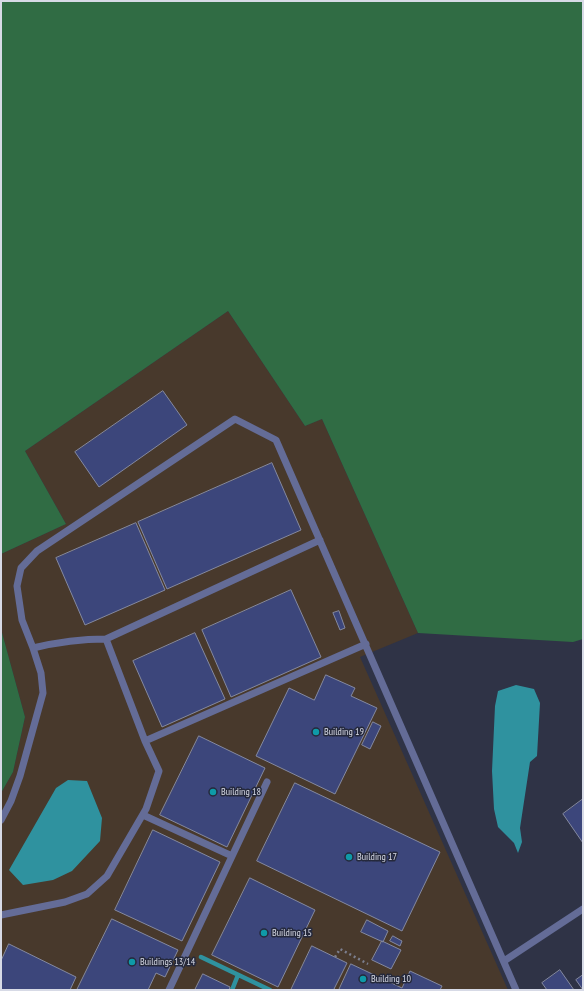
<!DOCTYPE html>
<html>
<head>
<meta charset="utf-8">
<style>
	body { margin:0 }
	#map { position:relative; width:584px; height:991px; overflow:hidden; background:#2f3346; font-family:"PT Sans Narrow",sans-serif }
	canvas { display:block }
	.frame { position:absolute; inset:0; border:2px solid #d7dae6; pointer-events:none }
</style>
</head>
<body>
<div id="map">
<canvas width="584" height="991"></canvas>
<div class="frame"></div>
</div>
<script>
const c = document.querySelector('canvas').getContext('2d');
c.lineJoin = 'round';
function fillPath(path, color) { c.fillStyle = color; c.fill(path, 'evenodd'); }
function strokePath(path, color, width, dash) { c.strokeStyle = color; c.lineWidth = width; c.lineCap = dash ? 'butt' : 'round'; c.setLineDash(dash || []); c.stroke(path); }
function label(font, color, halo, rows, align = 'center') {
  c.font = font + ' "PT Sans Narrow",sans-serif'; c.lineWidth = 3; c.setLineDash([]); c.textBaseline = 'middle'; c.strokeStyle = halo; c.fillStyle = color; for (const [text, x, y, turn = 0] of rows) {
    c.save(); c.translate(x, y); c.rotate((+turn || 0) * Math.PI / 180); c.textAlign = isNaN(turn) ? turn : align; if (halo) c.strokeText(text, 0, 0); c.fillText(text, 0, 0); c.restore();
  }
}
const industrial = new Path2D(`
	M228,311l77,115 17,-7 96,214 -58,24 148,333h-507v-197l12,-21 12,-55 -24,-88v-75l65,-30 -41,-73z`);
const forest = new Path2D(`
	M1,1h582v638l-10,3 -155,-9 -96,-214 -17,7 -77,-115 -203,140 41,73 -65,30z
	M1,629l24,88 -12,55 -12,21z`);
const water = new Path2D(`
	M516,685l18,4 6,14 -3,53 -7,6 -10,66 2,14 -4,11 -4,-10 -16,-16 -4,-18 -2,-38 3,-65 3,-15z
	M68,780l19,1 15,37 -2,23 -28,30 -19,9 -30,5 -14,-15 47,-82z`);
const stream = new Path2D(`
	M201,957l69,33
	M232,990l6,-15`);
const building = new Path2D(`
	M163,391l24,34 -88,62 -24,-35z
	M272,463l29,67 -134,59 -29,-67z
	M136,523l29,67 -80,35 -29,-67z
	M291,590l30,67 -90,40 -29,-67z
	M339,611l6,17 -5,2 -7,-17z
	M195,633l30,66 -63,28 -29,-66z
	M326,675l29,13 -4,8 26,12 -42,86 -79,-38 33,-68 25,12z
	M373,722l8,4 -11,23 -8,-4z
	M199,736l66,32 -38,79 -67,-32z
	M295,783l145,69 -38,79 -145,-70z
	M583,799v44l-20,-29z
	M153,830l67,32 -38,79 -67,-31z
	M250,878l65,32 -37,77 -66,-32z
	M112,919l66,31 -13,27 -9,-4 -8,17h-71z
	M367,920l21,11 -5,11 -22,-10z
	M393,936l9,5 -2,5 -10,-5z
	M382,941l19,9 -10,19 -19,-9z
	M9,944l67,33 -6,13h-69v-29z
	M312,946l35,17 -13,26 3,1h-46z
	M351,964l51,24 8,-17 32,15 -2,4h-101z
	M560,970l14,20h-27l-5,-7z
	M203,974l27,13 -1,3h-34z
	M583,975v15l-7,-10z`);
const path = new Path2D(`
	M335,957l5,-8 28,15`);
const lane = new Path2D(`
	M33,648c25,-6 48,-9 73,-9l214,-99
	M145,741l221,-97
	M143,815l89,41
	M1,820l10,-19 9,-25 23,-83 -2,-20 -8,-25 -11,-28 -5,-34 4,-18 16,-17 198,-132 41,21 240,550
	M1,915l64,-13 22,-8 20,-18 39,-67 13,-38 -14,-30 -39,-102
	M504,961l79,-52
	M169,990l98,-208`);
const markers = [
	[316,732,4,"#0f9aa8"],
	[213,792,4,"#0f9aa8"],
	[349,857,4,"#0f9aa8"],
	[264,933,4,"#0f9aa8"],
	[132,962,4,"#0f9aa8"],
	[363,979,4,"#0f9aa8"]
];
const poiNames = [
	["Building 19",324,732],
	["Building 18",221,792],
	["Building 17",357,857],
	["Building 15",272,933],
	["Buildings 13/14",140,962],
	["Building 10",371,979]
];
fillPath(industrial, '#48392c');
fillPath(forest, '#306c44');
fillPath(water, '#2f929f');
strokePath(stream, '#2f929f', 4.5);
fillPath(building, '#3c467b');
strokePath(building, '#8489a0', 1);
strokePath(path, '#7c7f8f', 2.5, [2, 3]);
strokePath(lane, '#646c97', 7);
for (const [x, y, r, color] of markers) { const dot = new Path2D(); dot.arc(x, y, r, 0, 2 * Math.PI); c.fillStyle = color; c.fill(dot); strokePath(dot, '#25293c', 1.5); }
label('10px', '#d7dae6', '#25293c', poiNames, 'left');
</script>
</body>
</html>
